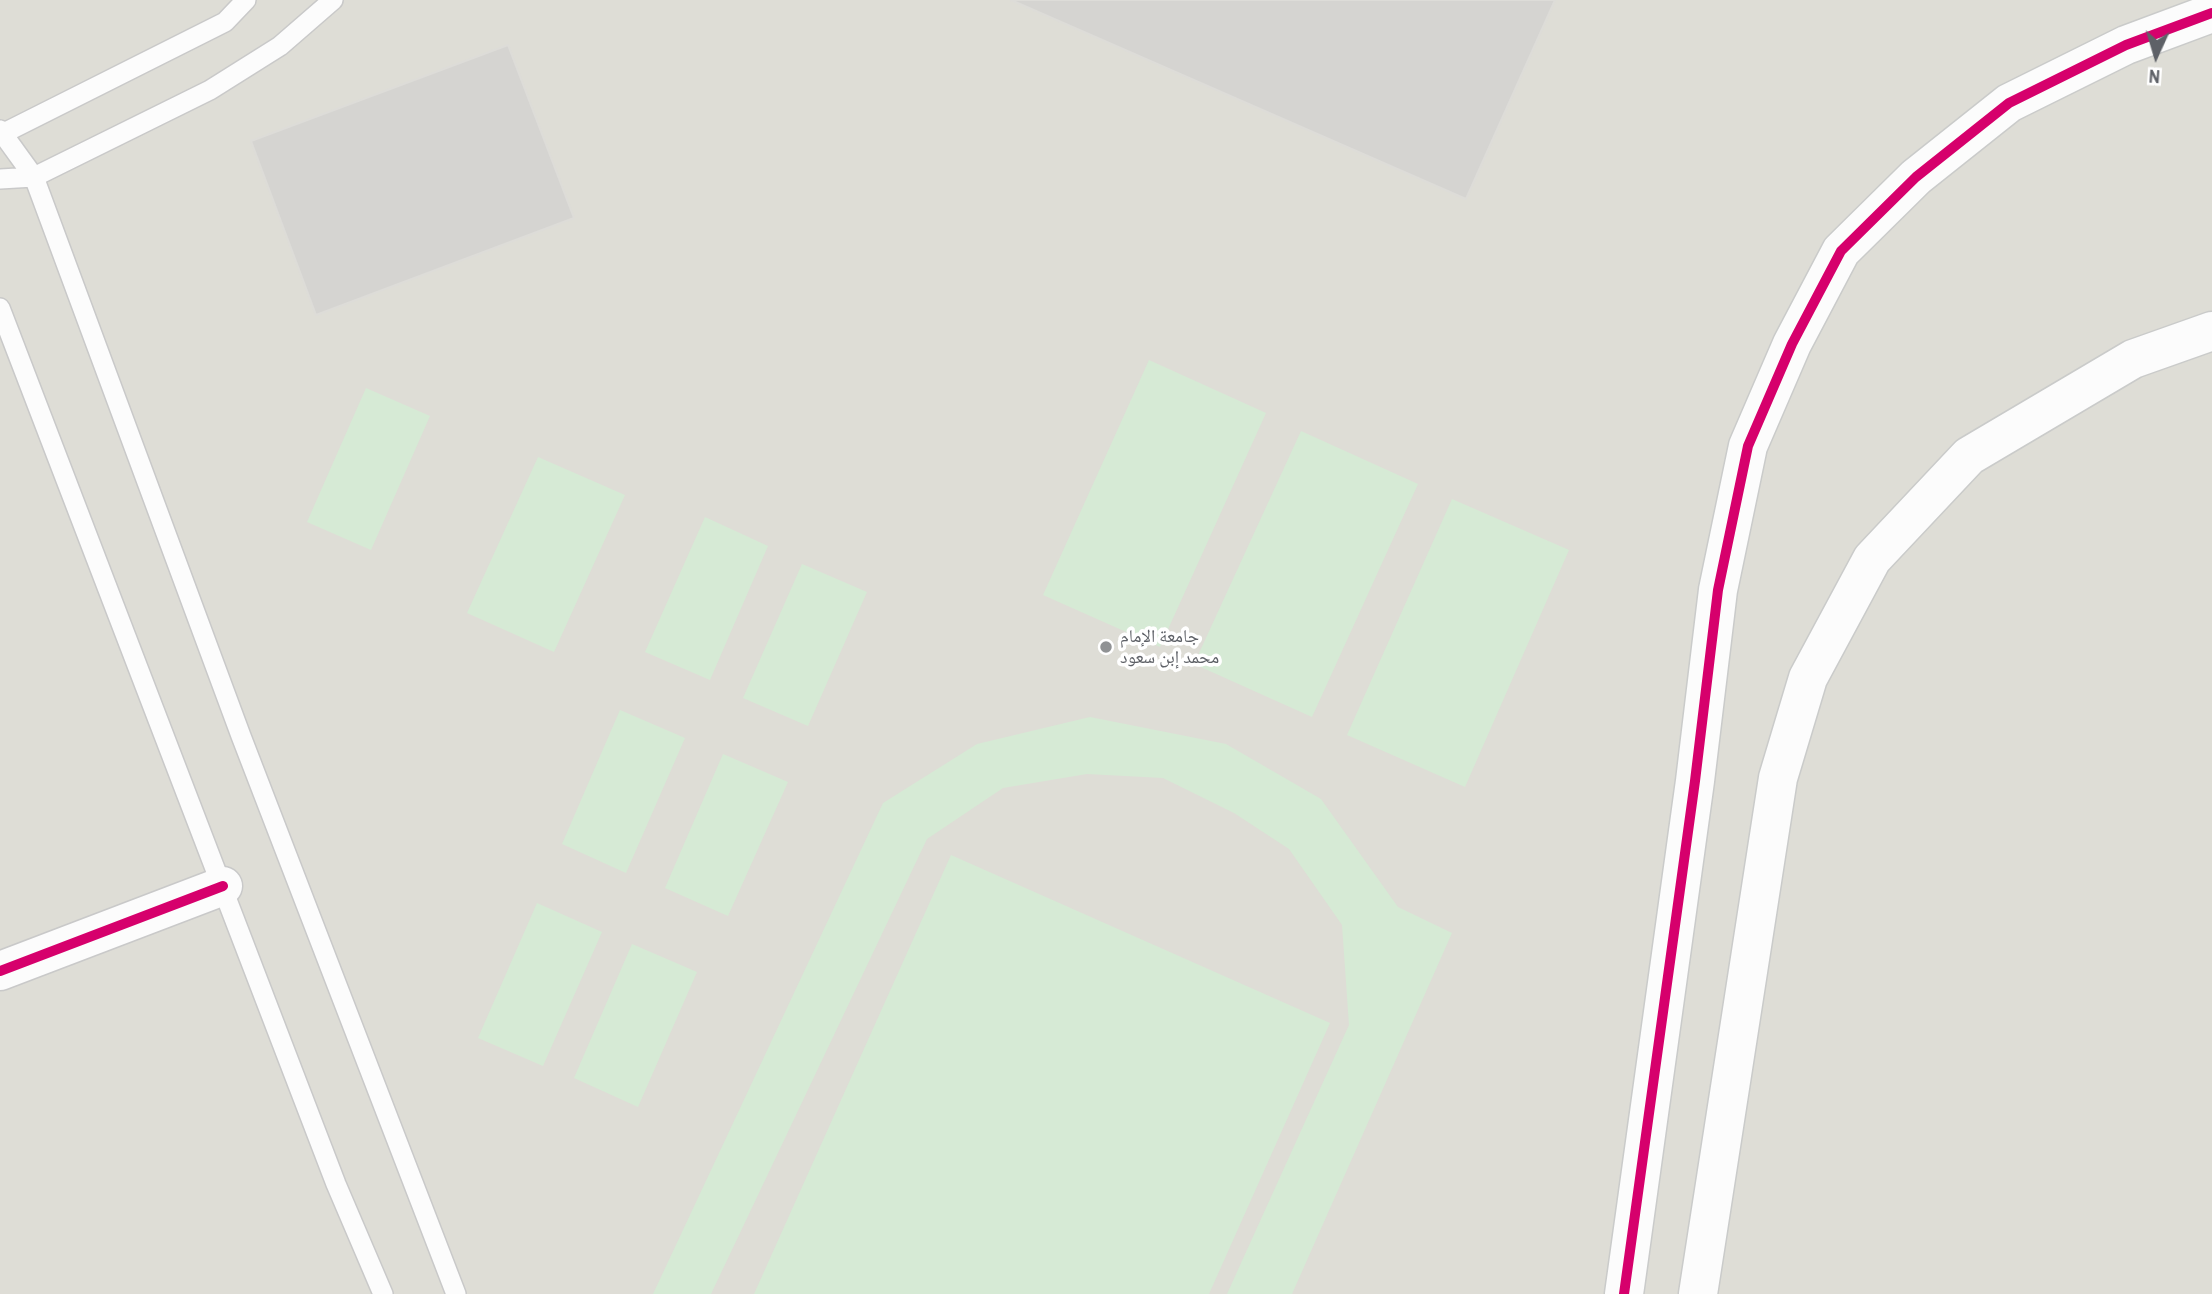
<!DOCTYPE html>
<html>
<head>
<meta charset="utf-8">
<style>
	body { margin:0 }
	#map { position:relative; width:2212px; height:1294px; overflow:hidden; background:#eeede8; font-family:"Archivo Narrow",sans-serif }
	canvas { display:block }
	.north { position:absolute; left:2121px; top:21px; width:70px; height:70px; -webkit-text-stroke:5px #fff; paint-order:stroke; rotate:184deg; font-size:19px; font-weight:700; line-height:28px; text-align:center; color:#5e6167 }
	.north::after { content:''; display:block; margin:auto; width:24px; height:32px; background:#5e6167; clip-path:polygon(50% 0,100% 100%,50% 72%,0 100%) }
</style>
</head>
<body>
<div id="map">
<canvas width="2212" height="1294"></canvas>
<div class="north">N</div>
</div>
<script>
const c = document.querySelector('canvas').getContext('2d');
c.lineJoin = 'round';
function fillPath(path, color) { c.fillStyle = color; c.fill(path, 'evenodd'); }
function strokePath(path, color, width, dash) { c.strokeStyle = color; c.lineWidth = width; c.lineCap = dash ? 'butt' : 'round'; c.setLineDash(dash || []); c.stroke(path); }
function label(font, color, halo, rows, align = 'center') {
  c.font = font + ' "Archivo Narrow","Noto Naskh Arabic",sans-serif'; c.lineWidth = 7; c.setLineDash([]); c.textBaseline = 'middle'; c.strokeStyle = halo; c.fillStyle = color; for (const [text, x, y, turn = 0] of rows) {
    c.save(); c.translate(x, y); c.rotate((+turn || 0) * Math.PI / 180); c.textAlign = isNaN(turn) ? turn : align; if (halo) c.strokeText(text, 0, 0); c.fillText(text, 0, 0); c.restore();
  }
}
const education = new Path2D(`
	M0,0h2212v1294h-2212z`);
const green = new Path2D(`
	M1149,360l117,53 -106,234 -117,-52z
	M366,388l64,28 -59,134 -64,-28z
	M1301,431l117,53 -106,233 -118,-53z
	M538,457l87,38 -71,157 -87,-39z
	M1452,499l117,51 -104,237 -118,-52z
	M705,517l63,29 -58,134 -65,-28z
	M802,564l65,28 -59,134 -65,-28z
	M620,710l65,28 -59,135 -64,-29z
	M1090,717l136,27 95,55 77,108 54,26 -160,361h-65l122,-269 -7,-100 -53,-76 -55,-36 -71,-35 -76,-4 -84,14 -76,51 -216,455h-58l230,-491 94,-59z
	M723,754l65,28 -60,134 -63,-28z
	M951,855l379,168 -121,271h-455z
	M537,903l65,29 -59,134 -65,-28z
	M632,944l65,28 -59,135 -64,-29z`);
const building = new Path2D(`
	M1011,0h544l-89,199z
	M508,45l66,173 -258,97 -65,-174z`);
const lane = new Path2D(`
	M0,130l34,47 207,559 215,558
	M0,135l225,-113 21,-22
	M0,179l34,-2 176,-87 70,-44 53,-46
	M0,308l336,876 47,110`);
const street = new Path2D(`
	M0,971l223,-85`);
const secondary = new Path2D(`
	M1624,1294l71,-513 23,-191 30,-144 44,-102 49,-93 75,-74 93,-74 117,-58 86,-32
	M1698,1294l80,-516 30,-100 64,-119 97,-103 164,-97 79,-28`);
const cycleway = new Path2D(`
	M0,971l223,-85
	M1624,1294l71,-513 23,-191 30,-144 44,-102 49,-93 75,-74 93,-74 117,-58 86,-32`);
const markers = [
	[1106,647,7,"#909294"]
];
const poiNames = [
	["جامعة الإمام",1120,637],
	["محمد إبن سعود",1120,658]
];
fillPath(education, '#deddd6');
fillPath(green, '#d6ead5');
fillPath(building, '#d5d4d1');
strokePath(building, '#dddcd8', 2);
strokePath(lane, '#c9c9c9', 22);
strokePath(street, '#c9c9c9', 41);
strokePath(secondary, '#cacbca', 41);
strokePath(lane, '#fcfcfc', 19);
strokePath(street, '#fcfcfc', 38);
strokePath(secondary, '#fcfcfc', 38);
strokePath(cycleway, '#d6006c', 10);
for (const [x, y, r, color] of markers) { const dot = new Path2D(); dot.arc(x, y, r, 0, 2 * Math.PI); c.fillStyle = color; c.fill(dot); strokePath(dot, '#fff', 2.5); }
label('18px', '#5e6167', '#fff', poiNames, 'left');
</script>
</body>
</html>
